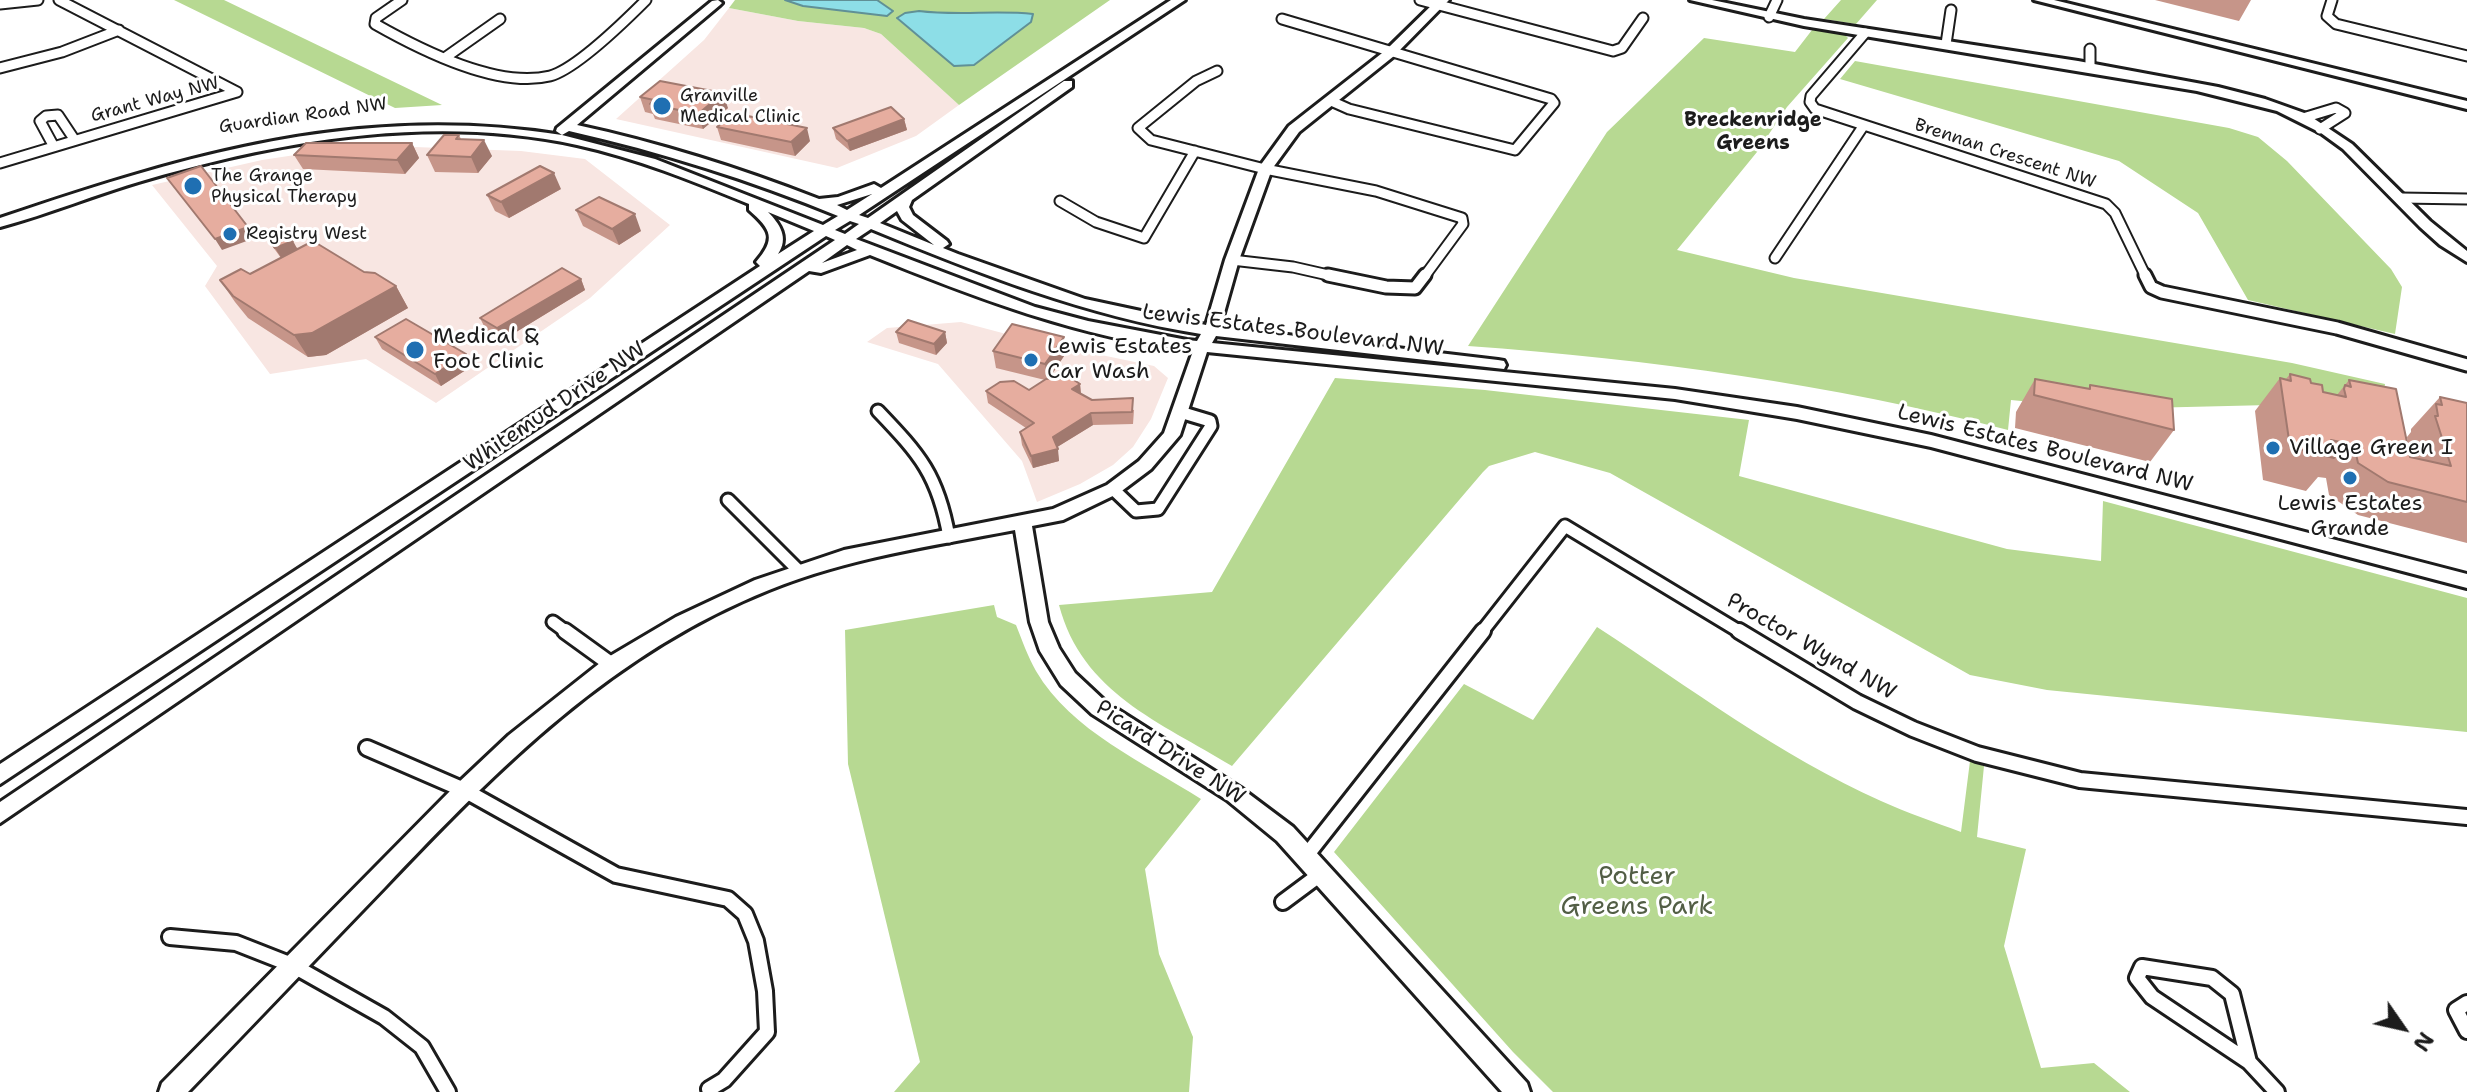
<!DOCTYPE html>
<html>
<head>
<meta charset="utf-8">
<style>
	body { margin:0 }
	#map { position:relative; width:2467px; height:1092px; overflow:hidden; background:#fff; font-family:"Shantell Sans",sans-serif }
	canvas { display:block }
	.north { position:absolute; left:2363px; top:988px; width:80px; height:80px; -webkit-text-stroke:6px #fff; paint-order:stroke; rotate:124deg; font-size:22px; font-weight:700; line-height:32px; text-align:center; color:#1c1c1c }
	.north::after { content:''; display:block; margin:auto; width:28px; height:36px; background:#1c1c1c; clip-path:polygon(50% 0,100% 100%,50% 72%,0 100%) }
</style>
</head>
<body>
<div id="map">
<canvas width="2467" height="1092"></canvas>
<div class="north">N</div>
</div>
<script>
const c = document.querySelector('canvas').getContext('2d');
c.lineJoin = 'round';
function fillPath(path, color) { c.fillStyle = color; c.fill(path, 'evenodd'); }
function strokePath(path, color, width, dash) { c.strokeStyle = color; c.lineWidth = width; c.lineCap = dash ? 'butt' : 'round'; c.setLineDash(dash || []); c.stroke(path); }
function label(font, color, halo, rows, align = 'center') {
  c.font = font + ' "Shantell Sans",sans-serif'; c.lineWidth = 6; c.setLineDash([]); c.textBaseline = 'middle'; c.strokeStyle = halo; c.fillStyle = color; for (const [text, x, y, turn = 0] of rows) {
    c.save(); c.translate(x, y); c.rotate((+turn || 0) * Math.PI / 180); c.textAlign = isNaN(turn) ? turn : align; if (halo) c.strokeText(text, 0, 0); c.fillText(text, 0, 0); c.restore();
  }
}
const built = new Path2D(`
	M729,8l69,13 66,7 17,6 78,71 -43,31 -79,32 -221,-49 88,-79z
	M361,145l160,6 64,8 85,66 -80,73 -154,105 -70,-44 -96,15 -65,-88 12,-20 -65,-81 110,-25z
	M961,322l64,17 129,27 14,12 -17,41 -18,28 -20,18 -33,19 -43,18 -15,-41 -84,-97 -71,-22 20,-14z`);
const green = new Path2D(`
	M174,0h50l218,105 -47,3z
	M735,0h50l18,6 84,10 6,-5 -16,-11h233l-151,105 -78,-71 -17,-6 -66,-7 -69,-13zM919,11l36,4 57,-3 21,3 -2,7 -57,43h-21l-56,-46z
	M1841,0h36l-21,24 -32,-5z
	M1812,30l32,4 4,4 -61,69 -30,45 -80,98 117,28 498,85 93,21 -4,25 -70,-5 -208,5 -92,-9 -3,30c-177,-46 -358,-71 -540,-84l139,-214 97,-94 91,14z
	M1855,61l374,67 29,9 29,24 104,108 11,18 -7,47 -147,-34 -50,-87 -79,-52 -279,-82z
	M1335,378l150,12 264,30 -10,56 268,73 94,12 2,-60 364,97v134l-420,-42 -77,-15 -360,-202 -75,-21 -46,14 -6,6 -251,294c-72,-44 -150,-73 -173,-161l153,-13z
	M994,605l3,12 19,8c6,15 12,32 20,46 35,60 109,92 165,128l-56,70 14,85 34,83 -4,55h-295l26,-30 -72,-298 -3,-134z
	M1597,627c92,60 183,129 284,174 26,12 54,21 80,31l9,-71 14,5 -7,71 49,12 -22,97 37,122 53,-5 36,29h-577l-40,-40 -179,-200 130,-168 69,36z`);
const water = new Path2D(`
	M785,0h92l16,11 -6,5 -84,-10z
	M919,11c38,5 76,-1 114,3l-2,8 -57,43 -20,1 -57,-48 8,-5z`);
const streetFar2 = new Path2D(`
	M59,0l178,92
	M402,0l-26,18 -1,6c44,25 123,65 175,52 26,-7 76,-56 96,-76
	M1420,0l193,51 9,-3 21,-30
	M2332,0l-5,16 9,8 131,32
	M0,4l38,-4
	M1769,17l8,-17
	M1282,19l269,80 3,4 -39,47 -166,-41 -18,-8
	M1865,33l-54,63 -1,6 5,7 291,95 9,9 31,64
	M1946,44l5,-34
	M2090,49v18
	M446,57l54,-38
	M0,68l62,-16 57,-22
	M1217,71l-21,10 -58,47 13,12 114,29 111,22 86,27 1,6 -39,53
	M2303,118l33,-10 9,5 -25,16
	M53,145l-13,-24 6,-5 12,-1 16,24
	M0,163l237,-71
	M2400,198l67,1
	M1060,201l36,21 48,16 51,-87
	M1775,258l89,-133
	M1232,260l61,7 44,10`);
const streetFar1 = new Path2D(`
	M1328,275l58,12 29,1 10,-13
	M2145,275l6,12 11,5 175,36 130,37
	M878,411c42,44 60,64 71,126
	M1113,489l23,22 22,-2 53,-83 -1,-5 -30,-9
	M728,500l71,71
	M553,622l15,11
	M1481,633l84,-107 177,107`);
const street = new Path2D(`
	M565,631l47,34
	M1739,631l118,71 56,27 64,25 103,26 387,37
	M367,748l97,42 152,85 112,24 17,15 11,27 9,50 2,41 -43,48 -15,9
	M1306,856l177,-225
	M1283,902l39,-29
	M170,937l66,6 56,22 92,52 38,30 26,45
	M2142,967l70,11 20,16 17,68 -97,-65 -15,-19z
	M2467,1003l-11,7 11,21
	M2249,1062l28,30`);
const secondary = new Path2D(`
	M718,0l4,3 -2,2 -143,120c83,18 163,43 242,74l19,-2 36,-13 7,4 290,-188h14l-326,215 9,3 196,-137h8v6l-160,113 -3,7 4,8 34,26 2,3 -6,4 15,6 127,45 121,26 19,-65 35,-94 29,-40 97,-76 51,-50h12l-55,56 -95,76 -27,37 -33,91 -19,67 278,33 6,1 2,4 -2,4 -288,-33 -4,7 463,46 122,18 134,28 536,139v14l-536,-141 -134,-28 -122,-20 -468,-47 -27,83 -29,34 -32,24 -56,27 -31,6 16,96 11,26 16,25 31,29 135,86 52,39 234,256 3,9h-28l-225,-251 -50,-41 -135,-86 -31,-29 -21,-34 -10,-29 -15,-92c-83,16 -168,28 -246,60 -157,63 -270,177 -384,297 -66,68 -131,137 -197,205h-29l3,-9 295,-299 52,-49 96,-76 71,-42 79,-37 89,-30 209,-41 54,-24 32,-24 25,-28 29,-82c-113,-13 -219,-54 -323,-96l-49,18 -12,-2 -809,552v-21l835,-562 -9,-4 -826,548v-20l760,-498 -4,-4c20,-23 16,-32 -7,-52v-6c-56,-23 -113,-46 -172,-59 -145,-31 -293,-5 -432,35 -49,14 -96,34 -145,47v-9c188,-64 361,-115 562,-83l-6,-4 1,-3 155,-127zM569,131c93,21 181,49 269,85l-15,9 -168,-66 -93,-24zM872,194l-25,16 -10,-5zM897,211l5,9 32,25 -54,-22zM768,212l46,19 -36,23c11,-16 2,-30 -10,-42zM850,221l9,3 -14,10 -10,-4zM871,229c107,44 215,87 330,105l-4,7 -10,-1 -99,-19 -53,-14 -179,-68zM847,245l10,5 -35,13z
	M1690,0h22l92,19 274,42 140,26 47,12 42,15 45,30 78,77 37,30v11l-27,-17 -20,-18 -77,-78 -22,-16 -44,-22 -80,-20 -393,-65z
	M2034,0h20l413,101v8z`);
const wall = new Path2D(`
	M2155,0h96l-12,21z
	M640,97l88,11 -25,21 -48,-10 -2,-5 -8,-2z
	M904,119l3,11 -57,21 -14,-12 -3,-11z
	M717,127l93,14 -15,15 -74,-16z
	M459,135l2,4 31,17 -14,17 -43,-1 -8,-17z
	M412,143l7,15 -14,16 -102,-5 -9,-14z
	M561,189l-52,29 -14,-7 -8,-16z
	M576,210l65,21 -22,14 -36,-19z
	M265,236l99,36 32,14 12,22 -82,47 -18,2 -60,-39 -13,-16 -15,-22 30,-6 31,-16z
	M581,279l4,11 -82,50 -17,-10 -6,-12z
	M896,332h49l2,11 -11,12 -37,-12z
	M375,337l97,29 -31,20 -59,-37z
	M993,351l73,2 -17,26 31,5 1,10 11,6 42,10 -1,14 -40,1 -36,22 2,14 -26,7 -11,-23 -2,-13 6,-4 -38,-25 -2,-12 43,-1 16,-10 -49,-12z
	M2290,374l21,9 12,9 14,3 12,-15 59,66 -1,-9 4,-5v-3l29,-32 27,6v140l-109,-28 -29,-20 -3,-17 -8,-1 -12,14 -43,-11 -8,-69 25,-33 6,1z
	M2035,379l53,10 2,-4 84,45 -24,32 -135,-34 1,-16z`);
const shadedWall = new Path2D(`
	M723,93l5,15 -25,21 -5,-15z
	M904,119l3,11 -57,21 -3,-10z
	M807,128l3,13 -15,15 -4,-14z
	M484,140l8,16 -14,17 -7,-16z
	M412,143l7,15 -14,16 -8,-14z
	M554,173l7,16 -52,29 -8,-16z
	M635,214l6,17 -22,14 -7,-16z
	M248,227l7,11 -33,12 -7,-11z
	M293,241l6,11 -17,7 -7,-11z
	M581,279l4,11 -82,50 -6,-12z
	M396,286l12,22 -82,47 -18,2 -14,-22z
	M945,332l2,11 -11,12 -2,-11z
	M1064,337l2,16 -18,27 -3,-16z
	M466,354l6,12 -31,20 -6,-12z
	M1080,384l1,12 -9,-7z
	M1091,413l2,12 -39,24 -1,-12z
	M1058,449l1,12 -26,7 -2,-12z`);
const building = new Path2D(`
	M660,81l63,12 -25,21 -48,-10 4,-4 -14,-3z
	M891,107l13,12 -57,22 -14,-13z
	M733,113l74,15 -16,14 -74,-15z
	M444,135h15l-3,4 28,1 -13,17 -44,-2z
	M306,143h106l-15,17 -103,-5z
	M201,166l47,61 -33,12 -48,-61z
	M540,166l14,7 -53,29 -14,-7z
	M599,197l36,17 -23,15 -36,-19z
	M282,229l11,12 -18,7 -10,-12z
	M313,241l51,31 11,1 21,13 -84,47 -18,2 -61,-39 -13,-16 21,-11 9,5z
	M562,268l19,11 -84,49 -17,-10z
	M406,319l60,35 -31,20 -60,-37z
	M908,320l37,12 -11,12 -38,-12z
	M1012,324l52,13 -19,27 -52,-13z
	M2290,374l20,5 1,4 11,2 1,7 23,5 -2,-8 1,-4 6,2 -2,-7 47,9 14,68 41,9 -16,-50h3l-2,-12 6,1 -2,-8 27,6v99l-79,-20 -30,-19 -4,-18 -23,-5 3,18 -44,-11 -10,-69 11,3z
	M1071,378l9,6 -8,5 20,11 41,-2 -1,14 -41,1 -38,24 5,12 -27,7 -11,-24 14,-9 -48,-32 14,-9 14,-1 15,9 17,-11z
	M2035,379l55,10v-4l82,14 2,31 -140,-35z`);
const markers = [
	[662,106,10,"#1f6fb2"],
	[193,186,10,"#1f6fb2"],
	[230,234,8,"#1f6fb2"],
	[415,350,10,"#1f6fb2"],
	[1031,360,8,"#1f6fb2"],
	[2273,448,8,"#1f6fb2"],
	[2350,478,8,"#1f6fb2"]
];
const farPoinames = [
	["Granville",680,96],
	["Medical Clinic",680,117],
	["The Grange",211,176],
	["Physical Therapy",211,197],
	["Registry West",246,234]
];
const farStreetnames = [
	["Grant Way NW",155,100,-15],
	["Guardian Road NW",303,116,-8],
	["Brennan Crescent NW",2005,154,18]
];
const farNeighbourhoodnames = [
	["Breckenridge",1753,121],
	["Greens",1753,144]
];
const streetNames = [
	["Lewis Estates Boulevard NW",1293,331,7],
	["Whitemud Drive NW",555,407,-34],
	["Lewis Estates Boulevard NW",2045,449,14],
	["Proctor Wynd NW",1811,647,30],
	["Picard Drive NW",1170,753,33]
];
const poiNames = [
	["Medical &",433,337],
	["Foot Clinic",433,362],
	["Lewis Estates",1047,347],
	["Car Wash",1047,372],
	["Village Green I",2289,448],
	["Lewis Estates",2350,504,"center"],
	["Grande",2350,529,"center"]
];
const nearParknames = [
	["Potter",1637,877],
	["Greens Park",1637,907]
];
fillPath(built, '#f8e6e2');
fillPath(green, '#b7d992');
fillPath(water, '#8ddee7');
strokePath(water, '#609096', 2);
strokePath(streetFar2, '#1c1c1c', 13);
strokePath(streetFar1, '#1c1c1c', 17);
strokePath(street, '#1c1c1c', 20);
strokePath(secondary, '#1c1c1c', 6);
strokePath(streetFar2, '#fff', 9);
strokePath(streetFar1, '#fff', 11);
strokePath(street, '#fff', 14);
fillPath(secondary, '#fff');
fillPath(wall, '#c69589');
fillPath(shadedWall, '#a1796f');
fillPath(building, '#e6ad9f');
strokePath(building, '#a1796f', 2);
for (const [x, y, r, color] of markers) { const dot = new Path2D(); dot.arc(x, y, r, 0, 2 * Math.PI); c.fillStyle = color; c.fill(dot); strokePath(dot, '#fff', 3); }
label('18px', '#1c1c1c', '#fff', farPoinames, 'left');
label('18px', '#1c1c1c', '#fff', farStreetnames);
label('bold 20px', '#1c1c1c', '#fff', farNeighbourhoodnames);
label('22px', '#1c1c1c', '#fff', streetNames);
label('22px', '#1c1c1c', '#fff', poiNames, 'left');
label('26px', '#525e45', '#fff', nearParknames);
</script>
</body>
</html>
